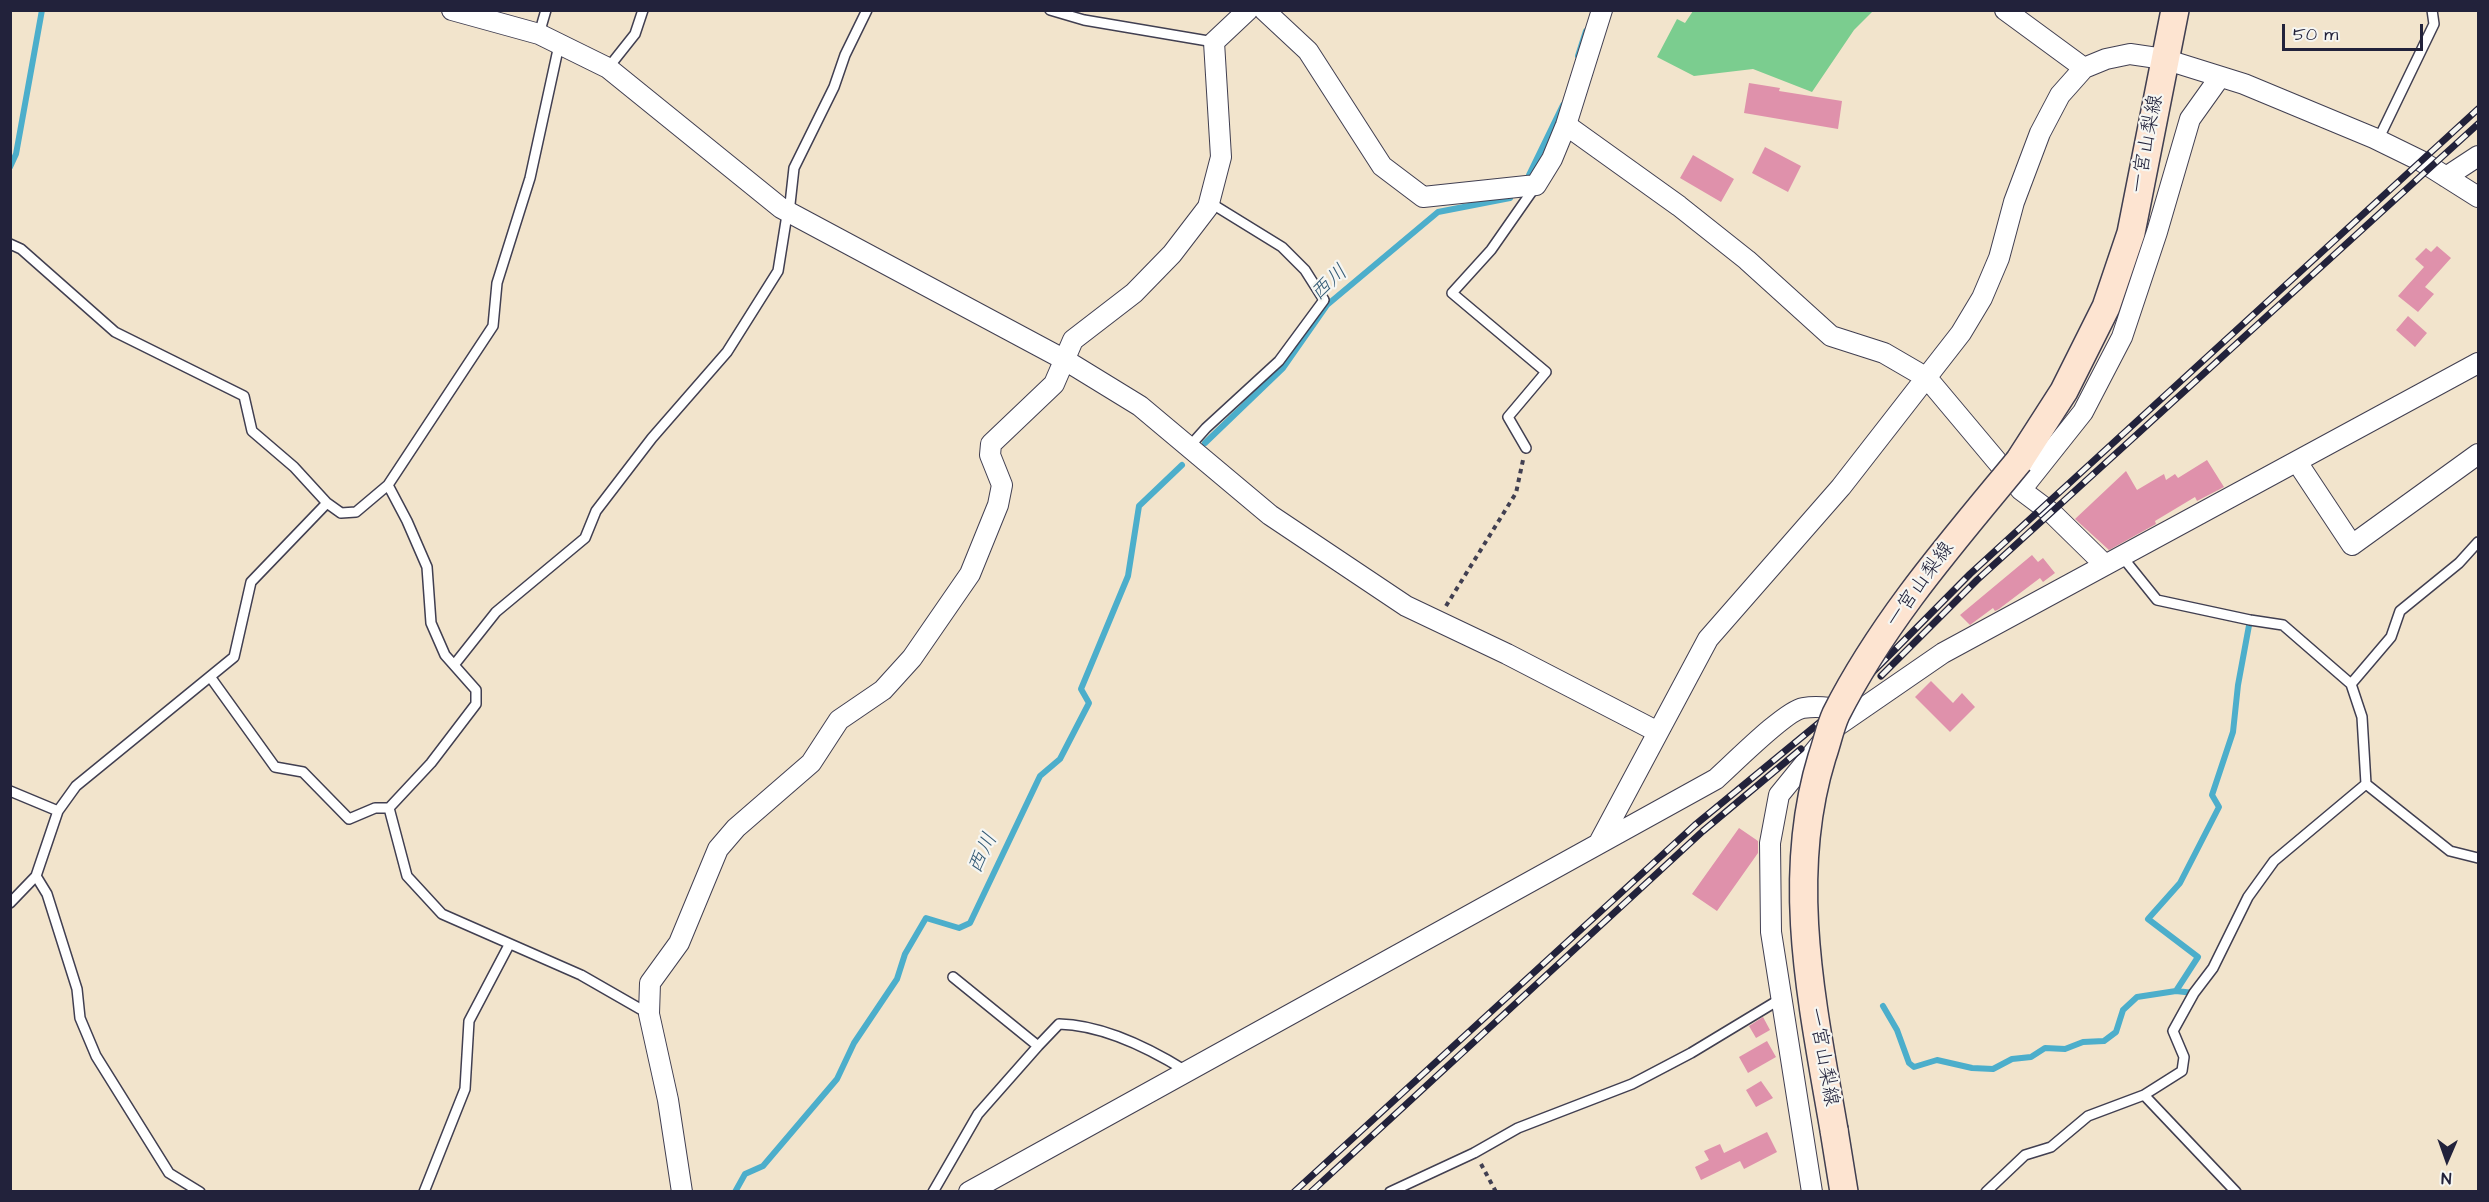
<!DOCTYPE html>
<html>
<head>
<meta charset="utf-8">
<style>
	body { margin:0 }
	#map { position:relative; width:2489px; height:1202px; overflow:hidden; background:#f2e4cc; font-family:"Architects Daughter",sans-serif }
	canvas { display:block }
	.frame { position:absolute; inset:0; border:12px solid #22223b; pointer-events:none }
	.north { position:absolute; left:2417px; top:1130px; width:60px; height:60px; -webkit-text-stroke:4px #f6f6f2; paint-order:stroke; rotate:182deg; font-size:16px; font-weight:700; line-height:24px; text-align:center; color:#22223b }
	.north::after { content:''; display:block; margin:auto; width:21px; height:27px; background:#22223b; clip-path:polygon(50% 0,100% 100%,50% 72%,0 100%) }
	.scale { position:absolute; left:2282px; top:24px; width:141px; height:27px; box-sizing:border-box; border:3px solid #22223b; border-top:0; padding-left:8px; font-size:18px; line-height:21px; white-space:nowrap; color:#22223b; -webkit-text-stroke:4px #f6f6f2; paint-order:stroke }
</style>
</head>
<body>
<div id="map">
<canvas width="2489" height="1202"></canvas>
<div class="frame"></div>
<div class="north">N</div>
<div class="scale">50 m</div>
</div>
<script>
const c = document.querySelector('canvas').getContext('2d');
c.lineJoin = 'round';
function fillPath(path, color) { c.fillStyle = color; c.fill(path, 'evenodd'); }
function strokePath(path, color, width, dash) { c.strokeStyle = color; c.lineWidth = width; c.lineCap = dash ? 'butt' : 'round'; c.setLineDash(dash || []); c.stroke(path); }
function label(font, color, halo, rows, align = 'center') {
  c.font = font + ' "Architects Daughter","Klee One",sans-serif'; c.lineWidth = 4.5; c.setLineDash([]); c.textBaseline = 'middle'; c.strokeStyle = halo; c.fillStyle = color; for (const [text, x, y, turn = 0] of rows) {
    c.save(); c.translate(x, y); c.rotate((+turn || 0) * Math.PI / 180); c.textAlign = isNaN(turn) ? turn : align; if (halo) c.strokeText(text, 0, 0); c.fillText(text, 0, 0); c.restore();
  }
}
const green = new Path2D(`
	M1693,11v-1l180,1 -19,19 -42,62 -59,-23 -59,7 -37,-19 20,-38 8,4z`);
const stream = new Path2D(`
	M1578,56l8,-25
	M10,167l6,-13 26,-144
	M1529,175l34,-70
	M1205,443l78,-75 44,-63 111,-93 72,-14
	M2176,991l22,-34 -50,-38 32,-36 39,-76 -7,-12 21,-63 5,-47 12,-65
	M1883,1006l14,24 12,33 5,4 23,-7 35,8 21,1 19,-10 19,-2 14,-9 20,1 18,-7 21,-1 12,-9 7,-22 14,-13 39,-6 18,2
	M735,1192l10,-18 18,-8 74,-87 17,-36 43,-64 8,-25 21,-36 33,10 11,-5 70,-147 20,-17 29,-56 -8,-14 47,-113 11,-70 43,-41`);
const building = new Path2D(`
	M1749,83l31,5 -1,3 63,10 -4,28 -94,-16z
	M1765,147l36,19 -13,26 -36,-19z
	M1693,155l41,24 -13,23 -41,-24z
	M2437,246l14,12 -26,29 9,7 -16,18 -20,-16 26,-29 -9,-8 11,-11 5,4z
	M2408,316l19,17 -12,14 -19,-17z
	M2207,460l17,27 -27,14 -2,-4 -40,24 1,3 -47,26 -34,-31 51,-48 11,19 27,-16 2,6 9,-6 3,4z
	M2032,555l6,7 5,-4 12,15 -12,9 -3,-4 -41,31 -4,2 -2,-3 -23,17 -10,-10z
	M1931,681l22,22 9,-10 13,14 -25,25 -35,-35z
	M1739,828l19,13v12l-41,58 -25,-17z
	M1763,1017l7,13 -14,8 -7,-12z
	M1767,1041l9,16 -28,16 -9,-16z
	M1761,1081l12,17 -17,9 -10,-17z
	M1767,1132l10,20 -33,17 -4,-8 -39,19 -6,-13 14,-7 -5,-9 16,-7 4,9z`);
const path = new Path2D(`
	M1446,606l70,-113 7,-33
	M1481,1164l15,28`);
const lane = new Path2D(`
	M1050,10l34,10 130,22
	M539,34l7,-24
	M608,68l27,-34 8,-24
	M2378,140l56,-116 -2,-14
	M10,244l11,5 94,83 129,64 8,35 42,36 33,36
	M1189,447l17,-19 73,-67 45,-61 -19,-30 -23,-23 -73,-45
	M1526,448l-18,-31 38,-45 -94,-79 39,-43 44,-63
	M388,485l19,36 20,46 4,56 14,32 31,35v14l-45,59 -42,45 18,68 35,38 139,61 68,39
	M2120,554l37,46 93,20 33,5 68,59 11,33 4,67
	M454,665l42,-53 89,-74 11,-27 56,-73 75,-86 51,-81 8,-50 3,-8 5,-45 40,-81 11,-32 22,-45
	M211,678l64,89 28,5 46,47 26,-11h14
	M2351,684l40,-47 9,-26 59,-48 19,-21
	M10,791l48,20
	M36,876l11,18 30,95 3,29 16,38 73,117 31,19
	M10,903l26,-27 22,-65 18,-25 158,-129 17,-75 76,-79 14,10 15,-1 32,-27 105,-159 4,-43 33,-105 29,-133
	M1038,1046l21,-22c44,1 90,24 127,47
	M2144,1095l38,-24 2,-14 -11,-26 21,-38 19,-25 35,-71 26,-36 92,-77 84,67 28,7
	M424,1192l41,-103 4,-68 40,-76
	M933,1192l45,-78 60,-68 -85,-69
	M1390,1192l84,-39 44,-25 114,-44 59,-31 91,-55
	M1986,1192l39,-37 26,-8 37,-31 56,-21 92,97`);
const street = new Path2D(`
	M452,10l87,24 69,34 173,140 284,152 75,46 130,109 136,91 101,48 151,78
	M1264,10l44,41 74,115 41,31 113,-12 16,-26 14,-34 36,-115
	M2005,10l79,58
	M1566,125l113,81 68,54 84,76 53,17 43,25 94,112 32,24 51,50
	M2446,177l32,-21
	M2297,462l55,83 126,-91
	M2021,490l62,-78 39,-75 35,-105 33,-113 30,-42
	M1837,726l106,-73 535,-290
	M1600,841l108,-202 133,-152 120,-154 21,-35 17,-40 15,-56 26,-69 20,-38 24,-27 22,-9 24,-5 34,5 80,25 130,54 47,23 57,36
	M682,1192l-14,-92 -19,-86 1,-31 29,-40 39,-94 18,-21 75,-65 28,-43 44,-30 29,-32 58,-84 28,-69 4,-20 -12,-30 1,-11 63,-60 19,-44 61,-47 38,-39 36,-47 13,-50 -7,-115 34,-32
	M969,1192l747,-413c17,-15 69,-68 87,-71 13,-2 30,0 42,3l-3,5
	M1812,1192l-41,-260 -1,-89 9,-48 44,-54`);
const secondary = new Path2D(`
	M2019,461l45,-70 42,-84 25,-74 44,-223
	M1834,1130l10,62`);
const rail = new Path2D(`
	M1881,676l96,-96 501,-456
	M1294,1192l401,-367 141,-116 134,-135 508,-465
	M1311,1192l392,-361 98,-82`);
const secondaryBridge = new Path2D(`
	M1834,1130c-21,-123 -50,-250 -12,-373 5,-14 8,-30 14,-43 47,-93 117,-173 183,-253`);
const streetNames = [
	["一宮山梨線",2148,144,-79],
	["一宮山梨線",1921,585,-54],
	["一宮山梨線",1822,1057,80]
];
const waterNames = [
	["西川",1330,284,-43],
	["西川",984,854,-65]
];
fillPath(green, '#7bcd8f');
strokePath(stream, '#4caecb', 6);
fillPath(building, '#df91ab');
strokePath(lane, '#413f51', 12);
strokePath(street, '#413f51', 22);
strokePath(secondary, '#413f51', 30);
strokePath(path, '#413f51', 4, [4.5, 4.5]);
strokePath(lane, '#fff', 9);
strokePath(street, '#fff', 20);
strokePath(secondary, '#fde4d1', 27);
strokePath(rail, '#22223b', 7);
strokePath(rail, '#f6f6f2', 4.5, [14]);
strokePath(secondaryBridge, '#413f51', 30, []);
strokePath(secondaryBridge, '#fde4d1', 27);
label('20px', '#22223b', '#f6f6f2', streetNames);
label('italic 21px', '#335a75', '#f6f6f2', waterNames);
</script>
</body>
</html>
